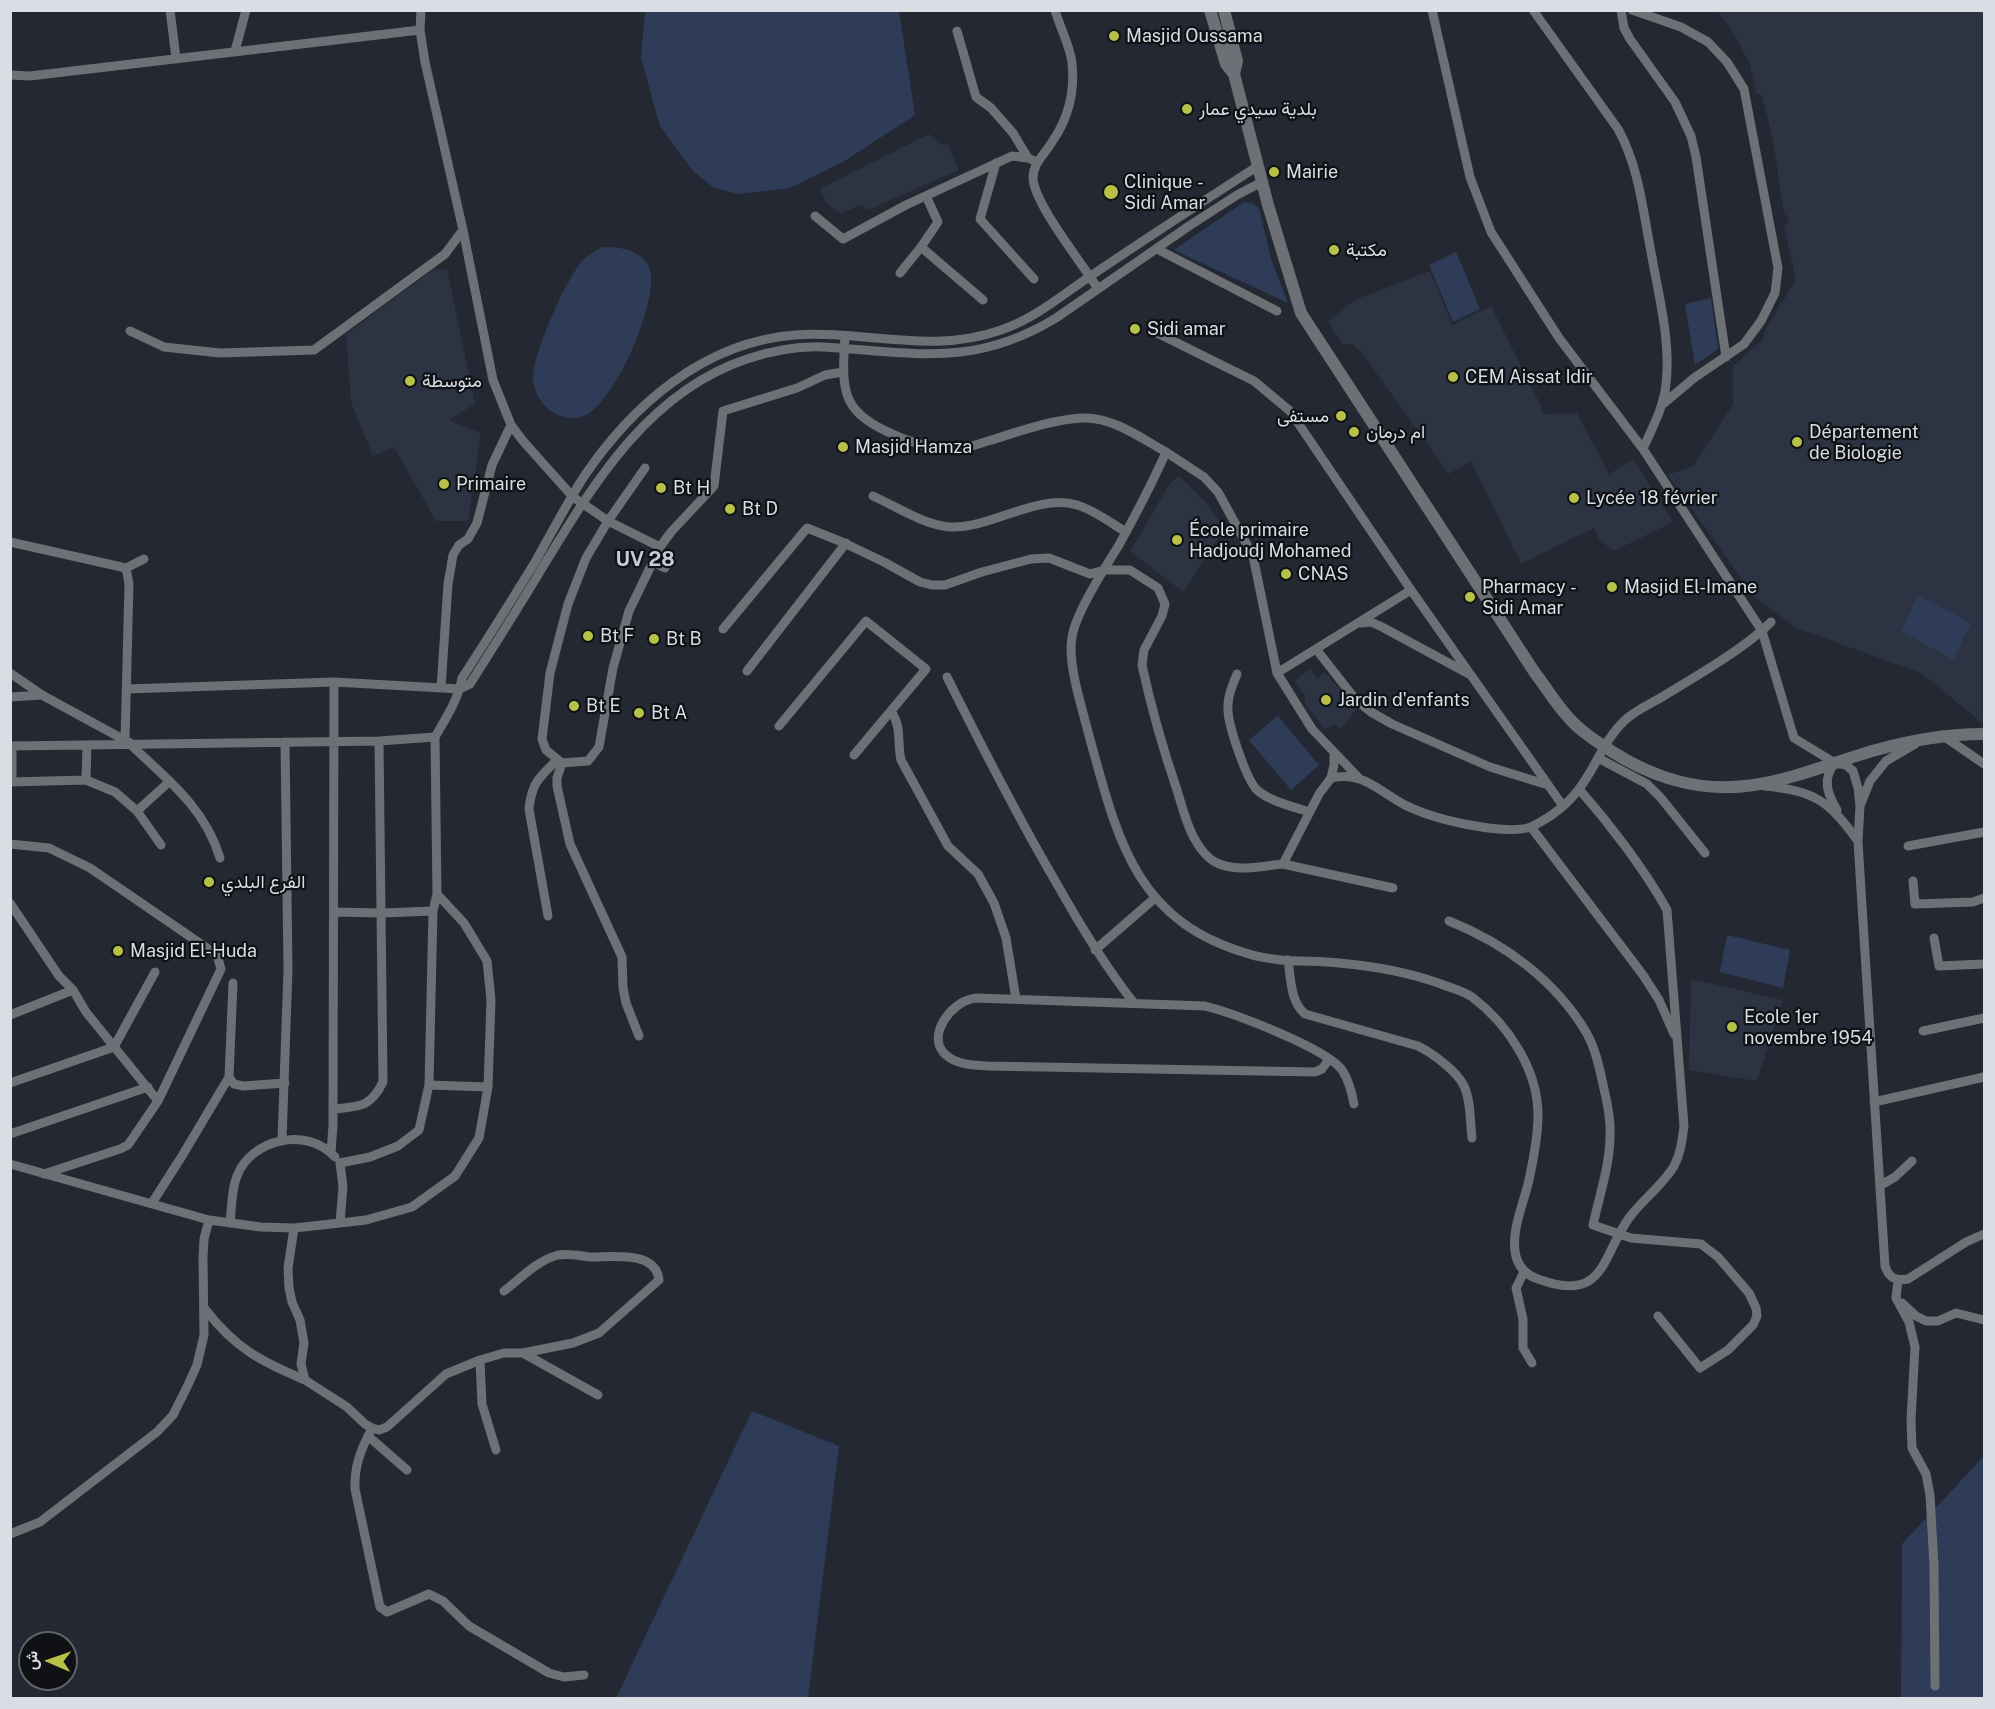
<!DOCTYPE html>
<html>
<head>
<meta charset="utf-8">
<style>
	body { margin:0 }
	#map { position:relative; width:1995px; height:1709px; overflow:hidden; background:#232832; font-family:"Public Sans",Vazirmatn,sans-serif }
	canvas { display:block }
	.frame { position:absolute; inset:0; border:12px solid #dadee4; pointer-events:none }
	.north { position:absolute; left:18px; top:1631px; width:60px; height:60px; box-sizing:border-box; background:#0f1115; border:2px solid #606368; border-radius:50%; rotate:272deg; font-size:16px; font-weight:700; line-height:24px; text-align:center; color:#dadee4 }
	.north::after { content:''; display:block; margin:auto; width:21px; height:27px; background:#b8c147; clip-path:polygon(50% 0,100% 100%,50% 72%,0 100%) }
</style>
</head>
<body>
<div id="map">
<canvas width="1995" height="1709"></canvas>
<div class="frame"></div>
<div class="north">ش</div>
</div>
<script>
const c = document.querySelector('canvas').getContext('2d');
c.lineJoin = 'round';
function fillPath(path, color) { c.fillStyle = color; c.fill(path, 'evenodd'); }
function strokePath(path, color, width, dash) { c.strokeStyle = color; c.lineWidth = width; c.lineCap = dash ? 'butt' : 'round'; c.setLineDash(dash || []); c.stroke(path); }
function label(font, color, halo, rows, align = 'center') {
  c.font = font + ' "Public Sans",Vazirmatn,sans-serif'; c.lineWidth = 4.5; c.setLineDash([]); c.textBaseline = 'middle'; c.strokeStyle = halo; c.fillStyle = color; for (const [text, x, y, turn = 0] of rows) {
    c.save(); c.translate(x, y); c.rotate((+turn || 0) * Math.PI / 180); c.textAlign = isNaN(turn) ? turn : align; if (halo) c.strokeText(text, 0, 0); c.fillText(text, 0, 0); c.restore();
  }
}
const built = new Path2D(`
	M1717,11h267v711h-3l-60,-49 -125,-45 -41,-30 -87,-123 25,-9 40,-62v-38l30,-27 2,-9 31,-50 -12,-53 5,-8 -5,-6 -12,-78 -10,-40 -6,-1 -6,-30 -20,-37z
	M929,134l12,11 7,-1 11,26 -91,40 -6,-6 -21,10 -14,-10 -7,-15z
	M434,269h13l28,135 -26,16 32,13 -13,88h-32l-42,-74 -21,9 -22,-54 -5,-68z
	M1430,271l22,54 39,-19 48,96 4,12 34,-1 32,61 24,-15 40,63 -59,29 -15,-11 -5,-12 -73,36 -50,-103 -22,13 -88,-122 -8,-8h-11l-14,-22 26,-22z
	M1179,476l29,29 17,23 -42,64 -53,-41 40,-68z
	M1310,668l7,11 8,-7 31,37 -15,20 -6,-4 -10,4 -21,-27 2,-5 -12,-15z
	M1691,979l92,21 -26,81 -68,-11z`);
const green = new Path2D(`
	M645,11h254l16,104 -72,47 -53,26 -52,6 -25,-7 -20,-16 -33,-45 -19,-68z
	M1244,202l8,1 7,5 12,51 17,44 -114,-53z
	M602,247c17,0 39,2 47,20 13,30 -37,144 -68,150 -13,3 -29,-2 -37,-12 -9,-11 -13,-23 -10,-38 5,-25 32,-88 49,-107 5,-5 13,-9 19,-13z
	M1456,252l24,57 -27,13 -24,-57z
	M1711,298l7,51 -23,16 -10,-61z
	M1918,595l53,28 -18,37 -52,-29z
	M1278,716l41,49 -28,25 -42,-50z
	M1727,935l63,15 -7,38 -63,-16z
	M752,1411l87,35 -31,252h-192z
	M1984,1456v242h-83l1,-154z`);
const minor = new Path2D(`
	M170,10l6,48
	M421,10l-1,20 5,32 38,168 30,150 18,45 12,16 50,56 35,24 -22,37 -18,46 -18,69 -8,66 4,11 16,13 26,-2 11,-14 14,-79 16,-57 31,-64 -52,-26 37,-53
	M1055,10c5,18 15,35 17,53 3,28 -4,56 -20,79 -7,12 -19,21 -19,36 1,26 50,86 65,111
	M1432,10l38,167 21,55 68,106 84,111 119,182 32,107 41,25 11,2 7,6 5,17 2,18
	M1533,10l85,119c22,40 25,84 34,128 7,41 19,85 14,127 -2,23 -14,44 -23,65
	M1621,10l3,18 6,11 45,63 16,34 5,21 30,200
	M1632,10l49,17 27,15 19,20 17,27 34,179 -3,25 -14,28 -17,23 -50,34 -31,26
	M957,31l19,66 15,11 22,25 15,25
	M235,51l11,-41
	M10,75l20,1 390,-46
	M996,163l-16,56 54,60
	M926,196l12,26 -17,25 62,53
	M815,216l28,23 63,-34 106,-49 16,2 9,4
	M1157,249l120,62
	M900,273l21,-26
	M130,331l34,16 56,6 94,-3 131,-96 18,-24
	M1153,331l101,50 36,30 121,179 152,216
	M845,337c-4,58 -3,76 54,100 19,7 37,14 58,12 10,-1 21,-5 31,-8 30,-9 62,-21 94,-23 29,-2 59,20 84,34 -14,32 -30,62 -47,93 -14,23 -43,67 -47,92 -5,26 10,70 16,95 29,104 45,189 161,222 29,9 61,6 90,9 34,3 69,9 102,21 10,4 23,7 31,13 36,27 66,73 66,118 0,22 -5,47 -10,69 -5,20 -16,46 -13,67 2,16 12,25 26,29 64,23 61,-25 88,-62 13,-18 34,-33 45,-52 7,-13 8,-26 10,-40l-17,-216c-22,-40 -58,-87 -88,-121
	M1166,452l38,25 14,15 35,64 24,117 35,56 46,48
	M873,496c24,11 51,29 77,31 41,2 87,-34 127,-22 17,5 34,18 49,27
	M10,542l116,26 3,16 -4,157
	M660,547l11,-15 43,-46 9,-75 74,-23 28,-13 18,-3
	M653,562l12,6
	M126,568l18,-9
	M1361,623l10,-1 11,5 87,47
	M723,629l84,-101 35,14 42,20 36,20 12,3h13l37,-13 49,-13 18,-1 41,16 14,-4h26l28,18 7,16 -3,12 -18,34 -2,15c9,42 21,84 35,125 5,16 9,33 17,48 5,9 12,19 21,24 21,11 46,4 68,2l36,-70 12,-16
	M1316,649l40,51 15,12 21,12 98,43 58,18
	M747,671l99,-128
	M10,673l32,22 88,48
	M1277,673l134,-83
	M1237,674c-5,12 -10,24 -9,37 1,16 18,68 29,79 14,12 35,16 52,22
	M947,677c35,70 70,139 110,207 23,41 47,81 77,119
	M441,688l7,-104 5,-29 6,-10 9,-6 9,-16 15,-58 19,-40
	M127,689l207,-7 126,7 10,-5c26,-41 52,-82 77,-124 50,-82 104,-169 200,-201 24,-8 50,-13 76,-12 90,5 149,22 233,-29l133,-92 48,-31 25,-13
	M10,697l32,-2
	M891,711c11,16 6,31 10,49l47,86 30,28 16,29 12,35 10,61
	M779,726l87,-105 60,48 -72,86
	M1942,735l42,29
	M1915,744l-29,17 -16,20 -10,25 -2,35 4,65 23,360c4,12 10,15 23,13l58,-37 18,-8
	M131,745c37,35 74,63 89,113
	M10,746l369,-5 56,-4c11,-19 23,-37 27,-59 25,-38 49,-77 73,-116 16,-28 31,-57 48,-84 49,-73 121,-136 212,-143 70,-5 136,20 206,-5 35,-12 61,-35 91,-55 55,-37 110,-73 166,-109
	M1334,753v12l-3,13c33,-7 47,13 74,27 20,10 43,16 65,20 16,3 48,8 63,1 18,-9 34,-21 46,-37 17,-22 25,-49 45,-68 10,-10 26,-17 38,-24 33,-20 82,-48 109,-75
	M1598,758l49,26 14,14 44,55
	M562,763l-5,15v8l13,58 52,113 1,31 3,15 13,33
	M1835,763c-13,16 -8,30 2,47
	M86,780l1,-35
	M10,782l76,-2 29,12 22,19 24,34
	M12,782v-36
	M1764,786c50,4 65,15 94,55
	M137,811l33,-30
	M1531,827l112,148 16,25 15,34
	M10,844l39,4 41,20 127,87 4,14 -63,132 -30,44 -8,4 -76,25
	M1908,846l76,-14
	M1283,864l110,24
	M1913,881l2,23 58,-2 11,-4
	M10,903l49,73 14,14 13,22 72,89
	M335,912l47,1 51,-2
	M548,916l-19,-107c3,-27 10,-31 28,-49
	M1449,921c55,22 106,59 137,111 10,17 14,39 18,57 4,16 7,34 6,50 -1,29 -11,58 -17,86l38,13 70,6 17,13 31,36 7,15 1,8 -4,9 -25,25 -28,18 -42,-52
	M1934,938l5,28 45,-2
	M1095,950l60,-52
	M1288,960c3,19 2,41 17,54l113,32c14,7 39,25 46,40 7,15 6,36 8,52
	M233,983l-4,94 5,7 9,2 42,-3
	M10,1015l63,-25
	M1923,1031l61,-13
	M1329,1059l-7,10 -7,3 -328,-6c-12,-1 -26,-1 -37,-8 -24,-15 -7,-45 13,-56 4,-2 9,-3 13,-4l229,8c28,7 121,42 137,64 6,9 10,23 12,34
	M10,1083l104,-36 41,-75
	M429,1085l59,2
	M1874,1102l110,-25
	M334,1109c26,-3 36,-1 49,-27l-4,-341
	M10,1134l138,-47
	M282,1140l6,-170 -3,-228
	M331,1153l2,-28 1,-443
	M10,1164l199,56 52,7 33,1 46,-5 3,-36 -3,-24 30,-6 28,-11 21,-16 10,-45 4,-174 4,-17 -2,-157
	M1881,1185l14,-8 17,-16
	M152,1203l30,-47 47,-79
	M230,1223c2,-15 1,-33 7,-47 14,-37 70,-50 98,-19
	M340,1223l26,-3 46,-13 43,-31 24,-38 9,-51 3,-87 -4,-39 -23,-38 -27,-29
	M294,1228l-6,40 1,20 3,14 8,18 4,23 -3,21 4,16 42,27 18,17 7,4 7,2 8,-3 59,-53 34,-14 24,-7h19l50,-10 26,-10 60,-53c-3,-30 -48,-23 -68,-23 -10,-1 -23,-4 -33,-2 -20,5 -38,24 -54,36
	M1524,1272l-8,16 7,31v29l9,15
	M1898,1281l-2,17 13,24 6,25 -4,73 1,28 14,26 4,21 4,71 1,120
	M1902,1303l14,13 10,5h12l18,-8 28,7
	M205,1309c30,39 55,52 100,71
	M523,1353l75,42
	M480,1360l2,44 14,46
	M372,1428c-11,21 -18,38 -17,61l25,118 7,5 42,-18 14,7 26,25 80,47 15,4 20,-2
	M368,1436l39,34
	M10,1534l30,-12 117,-90 16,-17 14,-28 10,-22 7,-30 -1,-77 1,-19 5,-19`);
const tertiary = new Path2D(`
	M1210,10l16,54 8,10 34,131 33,108 234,360c11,14 21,31 33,44 12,14 28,24 43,34 44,28 90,42 143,34 42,-6 82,-24 122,-35 36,-10 72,-16 108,-16
	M1224,10l13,51 -3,13`);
const markers = [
	[1114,36,6,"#b8c147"],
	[1187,109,6,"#b8c147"],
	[1274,172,6,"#b8c147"],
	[1111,192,8,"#b8c147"],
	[1334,250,6,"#b8c147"],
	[1135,329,6,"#b8c147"],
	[1453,377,6,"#b8c147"],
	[410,381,6,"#b8c147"],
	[1341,416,6,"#b8c147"],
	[1354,432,6,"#b8c147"],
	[1797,442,6,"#b8c147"],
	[843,447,6,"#b8c147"],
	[444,484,6,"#b8c147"],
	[661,488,6,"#b8c147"],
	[1574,498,6,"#b8c147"],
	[730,509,6,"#b8c147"],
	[1177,540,6,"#b8c147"],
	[1286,574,6,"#b8c147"],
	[1612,587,6,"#b8c147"],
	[1470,597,6,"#b8c147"],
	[588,636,6,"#b8c147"],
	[654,639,6,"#b8c147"],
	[1326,700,6,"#b8c147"],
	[574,706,6,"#b8c147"],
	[639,713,6,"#b8c147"],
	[209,882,6,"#b8c147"],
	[118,951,6,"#b8c147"],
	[1732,1027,6,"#b8c147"]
];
const poiNames = [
	["Masjid Oussama",1126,36],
	["بلدية سيدي عمار",1199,109],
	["Mairie",1286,172],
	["Clinique -",1124,182],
	["Sidi Amar",1124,203],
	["مكتبة",1346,250],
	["Sidi amar",1147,329],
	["CEM Aissat Idir",1465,377],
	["متوسطة",422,381],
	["مستفى",1329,416,"right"],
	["ام درمان",1366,432],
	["Département",1809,432],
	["de Biologie",1809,453],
	["Masjid Hamza",855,447],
	["Primaire",456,484],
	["Bt H",673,488],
	["Lycée 18 février",1586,498],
	["Bt D",742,509],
	["École primaire",1189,530],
	["Hadjoudj Mohamed",1189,551],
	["CNAS",1298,574],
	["Pharmacy -",1482,587],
	["Sidi Amar",1482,608],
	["Masjid El-Imane",1624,587],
	["Bt F",600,636],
	["Bt B",666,639],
	["Jardin d'enfants",1338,700],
	["Bt E",586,706],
	["Bt A",651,713],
	["الفرع البلدي",221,882],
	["Masjid El-Huda",130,951],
	["Ecole 1er",1744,1017],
	["novembre 1954",1744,1038]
];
const neighbourhoodNames = [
	["UV 28",645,560]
];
fillPath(built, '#2c3342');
fillPath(green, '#2e3c58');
strokePath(minor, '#6d7075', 9);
strokePath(tertiary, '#6d7075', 12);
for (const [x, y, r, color] of markers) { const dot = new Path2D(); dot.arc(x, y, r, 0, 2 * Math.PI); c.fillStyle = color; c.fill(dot); strokePath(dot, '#0f1115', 2); }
label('18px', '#dadee4', '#0f1115', poiNames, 'left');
label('bold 20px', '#c5ccda', '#0f1115', neighbourhoodNames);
</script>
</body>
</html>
